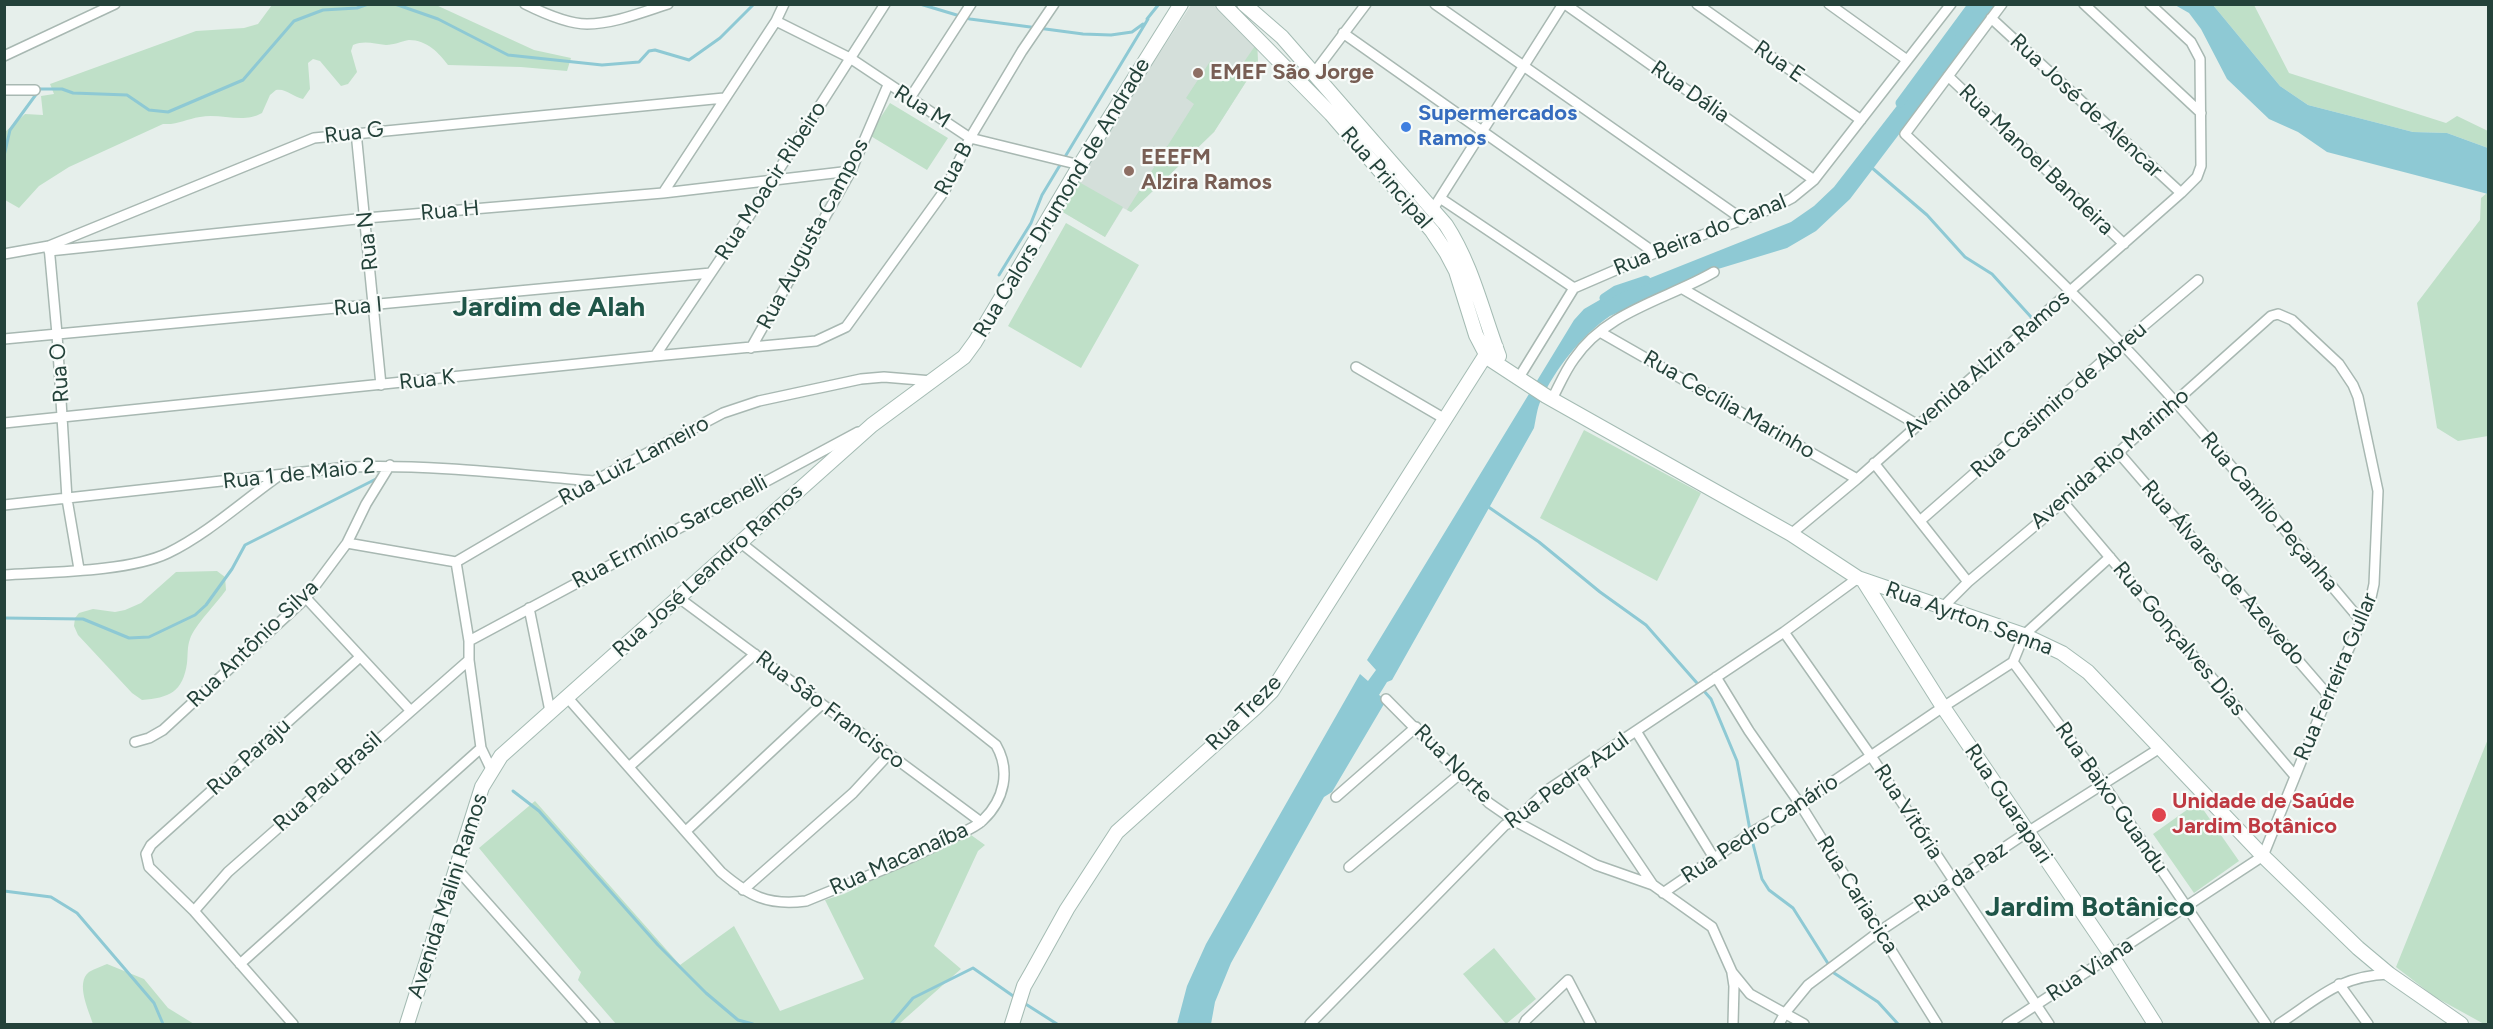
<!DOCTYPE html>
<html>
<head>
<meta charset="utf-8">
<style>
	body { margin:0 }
	#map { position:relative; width:2493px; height:1029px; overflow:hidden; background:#e6efeb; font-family:Figtree,sans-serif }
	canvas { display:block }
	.frame { position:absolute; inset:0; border:6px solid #24423a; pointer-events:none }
</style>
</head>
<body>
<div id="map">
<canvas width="2493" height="1029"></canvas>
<div class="frame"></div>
</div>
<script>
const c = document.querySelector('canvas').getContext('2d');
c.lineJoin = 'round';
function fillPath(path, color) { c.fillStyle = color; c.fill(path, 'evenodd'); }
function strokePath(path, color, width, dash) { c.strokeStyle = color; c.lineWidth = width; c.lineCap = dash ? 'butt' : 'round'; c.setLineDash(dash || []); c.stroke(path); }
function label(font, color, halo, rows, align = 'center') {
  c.font = font + ' Figtree,sans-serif'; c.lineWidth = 4.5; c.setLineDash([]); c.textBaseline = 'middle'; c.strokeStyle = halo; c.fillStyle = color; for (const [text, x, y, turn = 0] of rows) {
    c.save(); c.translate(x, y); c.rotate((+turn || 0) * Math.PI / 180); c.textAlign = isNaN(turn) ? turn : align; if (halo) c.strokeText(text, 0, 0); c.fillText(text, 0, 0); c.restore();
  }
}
const built = new Path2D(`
	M1191,5h22l44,38 1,20 -44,69 -83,80 -8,-4 -18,29 -44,-26 55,-91z`);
const green = new Path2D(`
	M272,5h164l98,45 37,8 -4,13 -46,-4 -73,-2c-9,-12 -21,-25 -39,-25 -7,1 -15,5 -23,5 -12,-1 -21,-5 -33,0l-2,6 6,21 -9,12 -7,2 -21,-25 -7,-2 -5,4 2,26 -7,10c-10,-2 -17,-11 -27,-9l-6,5 -8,18c-19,11 -41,0 -62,4 -14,2 -22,8 -37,7l-94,43 -30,19 -20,22 -14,-8v-68l20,-18 18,1 -2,-19 13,-2 -4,-10 146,-53 48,-3 14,-4z
	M2213,5h41l35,68 157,50 11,-7 31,15v17l-41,-15 -34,-1 -105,-27 -28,-19z
	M1257,43l1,20 -44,69 -83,80 -4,-2 67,-106 -8,-6 25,-38 24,15z
	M890,103l58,35 -21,32 -58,-35z
	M1079,182l44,25 -18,30 -44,-26z
	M2487,193l1,1v242l-30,5 -21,-13 -20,-125 63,-83 1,-22z
	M1066,223l73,42 -58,103 -73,-42z
	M1584,430l117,63 -44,88 -117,-63z
	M217,571l8,6 1,13c-9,13 -32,36 -36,49 -3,8 -2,16 -3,24 -4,29 -18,35 -45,37l-10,-7 -54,-58 -4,-9 1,-8 4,-5 14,-4 22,3 10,-2 16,-7 35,-31z
	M2488,739v285h-4l-49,-27 -39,-30z
	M535,801l145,164 54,-39 46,85 84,-32 -39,-79 19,-6 117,-58 10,-1 14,10 -7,6 -44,95 27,23 -62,55h-283l-38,-44 3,-8 -102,-124z
	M2198,802l41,59 -45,32 -41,-59z
	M1494,948l42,51 -30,25 -43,-50z
	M107,964l37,15 24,29 26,16h-101c-4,-13 -18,-41 -4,-52 5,-3 13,-6 18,-8z`);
const water = new Path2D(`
	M1975,5h22l-147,194 -34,32 -29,17 -69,21 -108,47c-28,19 -55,53 -69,84 -4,8 -5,19 -7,28l-142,252 -5,2 -8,13 7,4 -2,5 -52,88 -8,5 -93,166 -16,39 -4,22h-34l10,-38 19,-42 154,-270 8,7 8,-11 -9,-10 207,-340 10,-11 26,-15 181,-72 23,-16 20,-19z
	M2175,5h38l67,81 28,19 105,27 34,1 41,15v46l-161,-42 -29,-20 -29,-13 -42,-40 -26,-50 -12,-16z`);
const stream = new Path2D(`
	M395,4l43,15 70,36 94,10 37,-3 10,-11 6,-1 34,10 31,-22 34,-34
	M920,4l50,15 113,15 28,1 21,-3 11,-8
	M1147,19l12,-15
	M4,156l6,-26 30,-41h22l11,4 54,2 22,15 19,2 75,-32 51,-59 29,-11 34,-2 11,-4
	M1871,167l56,48 38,42 27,17 39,43
	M999,275l32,-52 11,-28 106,-176
	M1487,506l52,36 61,50 46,33 65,74 26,62 13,69
	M4,618l79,1 46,19 20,-1 46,-22 11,-10 26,-36 13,-24 133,-67
	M513,791l26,20 119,134 48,48 32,27 15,4
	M1751,836l11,43 7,11 24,18 41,65 44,29 20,22
	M4,891l47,6 26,16 77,90 9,21
	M1024,1003l33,21
	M891,1024l22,-26 60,-30 43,30`);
const canal = new Path2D(`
	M1900,103l73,-99
	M1604,298l12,-8 30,-10`);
const street = new Path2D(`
	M525,4c18,9 42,20 62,20 26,0 56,-12 81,-20
	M1435,4l307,215
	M1565,4l249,176
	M1697,4l164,116
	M1829,4l78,56
	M2002,4l-97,130c73,69 147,136 216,209 85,89 162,186 241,279
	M2084,4l117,109
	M1991,18l190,175
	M776,21l74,37 120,80 110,27
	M1343,33l312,220
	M4,56l111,-52
	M1314,73l52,-69
	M1948,76l176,168
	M4,90h31
	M910,98l61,-94
	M356,132l25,253
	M663,193l113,-172 8,-17
	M1440,198l134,90
	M1433,209l130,-205
	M49,246l8,88 10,165 12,70
	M49,251l317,-33 297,-25 188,-22
	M4,254l45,-8 265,-108 410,-40
	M1683,289l235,136
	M1600,332l257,147
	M4,339l707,-66
	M751,348l100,-177 37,-86
	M655,356l91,-135 139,-217
	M1356,367l89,52
	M1518,379l56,-91 81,-35 118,-45 19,-10 22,-18 137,-176
	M1552,399c7,-13 13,-28 22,-40 32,-48 94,-60 140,-87
	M4,423l651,-67 161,-15 30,-14 99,-137 25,-52 52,-87 32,-47
	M2118,452l210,243
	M1874,463l94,119
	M2063,502l232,274
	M4,505l344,-38c82,-3 163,7 245,14
	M1921,520l201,-176 76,-64
	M1791,534l66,-55 324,-286 16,-16 4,-11 -1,-107 -9,-17 -41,-38
	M347,543l109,19 138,-81 129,-68 36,-12 102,-22 23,-2 48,4
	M456,562l13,79v19l12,88 10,21
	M4,575c46,-3 124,-3 164,-22 39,-19 74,-51 109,-76
	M306,598l104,112
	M679,598l302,224
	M1944,606l24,-24 95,-80 208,-186 7,-2 14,6 47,44 14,21 5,12 20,94 -4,93 -4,18 -42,93 -65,161 -256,168
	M529,608l21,103
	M1784,632l87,124 178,268
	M469,641l389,-209
	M2013,662l91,123 162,239
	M1716,677l33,54 51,73 137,220
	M567,697l154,175c28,24 47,34 85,29 48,-20 98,-38 145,-63 10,-5 24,-10 32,-18 21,-20 28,-49 13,-75l-255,-202
	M1386,699l103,104 26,18 81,44 57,20
	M1636,731l78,127
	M135,742l14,-4 14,-8 143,-132 41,-55 19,-39 24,-39
	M630,766l125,-112
	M1576,771l77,114 59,42 20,45 18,22 54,30
	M1336,797l80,-70
	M686,831l136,-127
	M1349,867l112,-94
	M457,869l138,155
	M743,890l110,-97 36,-39
	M1663,893l91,-62 46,-27 143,-97 70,-45 11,-27 86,-78
	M194,911l34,-39 241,-212
	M240,964l241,-216
	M1732,973l2,13 -1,38
	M2339,984l29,40
	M293,1024l-99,-113 -45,-44 -3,-13 5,-9 209,-188
	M1310,1024l195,-199 10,-4 31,-30 238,-159 74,-54
	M1524,1024l2,-4 42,-40 23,44
	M1779,1024l6,-11 23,-28 72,-54 146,-98 134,-85
	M2279,1024c40,-26 59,-48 110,-50`);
const secondary = new Path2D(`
	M1223,4l108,110 101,117 14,21 10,19 20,64 12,23 58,38 245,138 67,44 166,57 38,18 26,19 175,184 95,92 31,26 72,50
	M1244,4l38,33 164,188c26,40 36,86 53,131
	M1863,580l80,127 169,249 43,68
	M407,1024l75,-237 19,-31 371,-331 92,-68 11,-15 105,-177 101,-161
	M1012,1024l12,-38 8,-14 35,-63 50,-77 138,-124 17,-17 213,-335 11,-9`);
const markers = [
	[1198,73,6,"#8d6e63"],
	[1406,127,6,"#3f7fe0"],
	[1129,171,6,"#8d6e63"],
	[2159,815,8,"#e0444e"]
];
const streetNames = [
	["Rua E",1779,62,35],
	["Rua Dália",1690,92,35],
	["Rua José de Alencar",2086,106,43],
	["Rua M",922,107,32],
	["Rua G",354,133,-7],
	["Rua Manoel Bandeira",2036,160,44],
	["Rua B",954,169,-62],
	["Rua Principal",1386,178,49],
	["Rua Moacir Ribeiro",771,181,-57],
	["Rua Calors Drumond de Andrade",1062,198,-59],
	["Rua H",450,211,-5],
	["Rua Augusta Campos",813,234,-62],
	["Rua Beira do Canal",1700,235,-22],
	["Rua N",368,241,-96],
	["Rua I",358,307,-5],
	["Avenida Alzira Ramos",1987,364,-41],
	["Rua O",60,373,-94],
	["Rua K",427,380,-6],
	["Rua Casimiro de Abreu",2059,400,-41],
	["Rua Cecília Marinho",1729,405,30],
	["Avenida Rio Marinho",2110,459,-41],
	["Rua Luiz Lameiro",634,461,-28],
	["Rua 1 de Maio 2",299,474,-6],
	["Rua Camilo Peçanha",2269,512,50],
	["Rua Ermínio Sarcenelli",670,532,-28],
	["Rua José Leandro Ramos",708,571,-42],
	["Rua Álvares de Azevedo",2223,573,49],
	["Rua Ayrton Senna",1969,619,20],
	["Rua Gonçalves Dias",2179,639,50],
	["Rua Antônio Silva",253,644,-44],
	["Rua Ferreira Gullar",2336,677,-67],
	["Rua São Francisco",830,710,37],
	["Rua Treze",1244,713,-45],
	["Rua Paraju",249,757,-42],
	["Rua Norte",1453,764,45],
	["Rua Pedra Azul",1567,781,-36],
	["Rua Pau Brasil",328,782,-42],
	["Rua Baixo Guandu",2111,798,55],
	["Rua Guarapari",2008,804,56],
	["Rua Vitória",1908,812,57],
	["Rua Pedro Canário",1760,829,-33],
	["Rua Macanaíba",899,859,-24],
	["Rua da Paz",1961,877,-34],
	["Rua Cariacica",1857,895,58],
	["Avenida Malini Ramos",448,896,-72],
	["Rua Viana",2090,970,-33]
];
const educationNames = [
	["EMEF São Jorge",1210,73],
	["EEEFM",1141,158],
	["Alzira Ramos",1141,183]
];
const shopNames = [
	["Supermercados",1418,114],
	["Ramos",1418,139]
];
const healthNames = [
	["Unidade de Saúde",2172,802],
	["Jardim Botânico",2172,827]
];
const districtNames = [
	["Jardim de Alah",549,308],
	["Jardim Botânico",2090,908]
];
fillPath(built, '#d4dfda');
fillPath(green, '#bfe0c8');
fillPath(water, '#8ec9d4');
strokePath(stream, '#8ec9d4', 3);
strokePath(canal, '#8ec9d4', 9);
strokePath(street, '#a8b8b2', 12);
strokePath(secondary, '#a4bbb3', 16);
strokePath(street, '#fff', 9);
strokePath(secondary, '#fff', 14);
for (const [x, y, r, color] of markers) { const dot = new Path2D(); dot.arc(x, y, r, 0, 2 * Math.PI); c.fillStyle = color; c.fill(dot); strokePath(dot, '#f7fbf9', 2); }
label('22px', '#24423a', '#f7fbf9', streetNames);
label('bold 22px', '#785e54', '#f7fbf9', educationNames, 'left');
label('bold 22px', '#366cbe', '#f7fbf9', shopNames, 'left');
label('bold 22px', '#be3a42', '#f7fbf9', healthNames, 'left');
label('bold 28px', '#1f5548', '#f7fbf9', districtNames);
</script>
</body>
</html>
